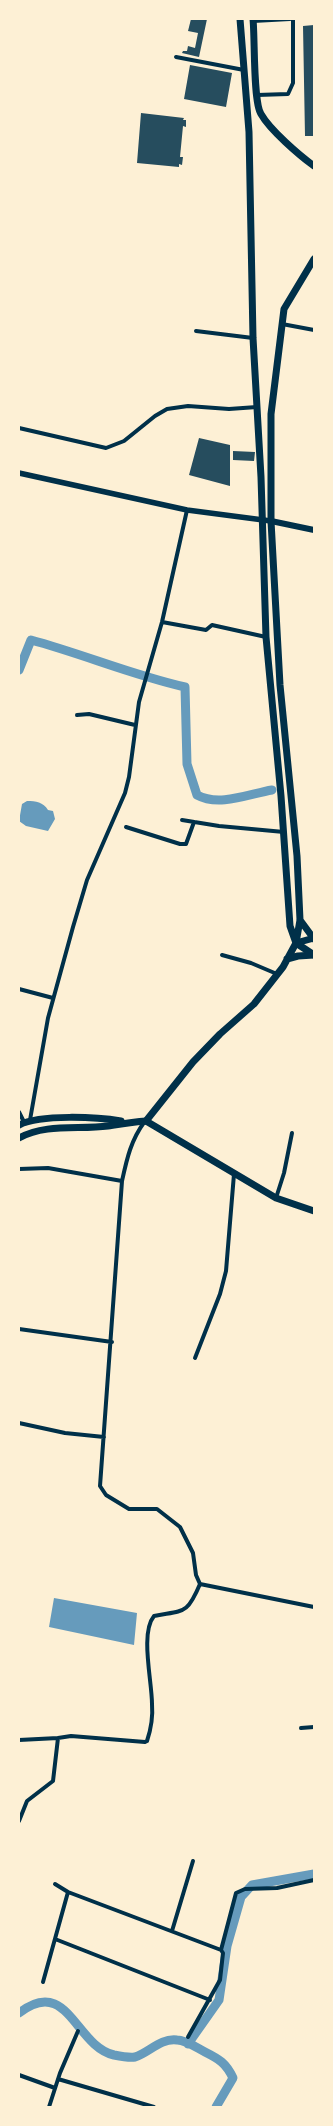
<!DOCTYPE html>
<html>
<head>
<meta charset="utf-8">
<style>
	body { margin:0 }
	#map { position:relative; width:333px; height:2126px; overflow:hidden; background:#fdf0d5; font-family:Lato,sans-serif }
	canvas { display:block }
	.frame { position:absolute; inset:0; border:20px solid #fdf0d5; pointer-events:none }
</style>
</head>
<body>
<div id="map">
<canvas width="333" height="2126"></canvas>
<div class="frame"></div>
</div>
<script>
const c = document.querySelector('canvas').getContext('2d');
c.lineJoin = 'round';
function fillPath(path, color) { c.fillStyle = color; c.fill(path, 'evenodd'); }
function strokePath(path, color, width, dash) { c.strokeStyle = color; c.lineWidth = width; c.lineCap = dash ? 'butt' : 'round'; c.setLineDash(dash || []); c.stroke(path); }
const water = new Path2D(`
	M27,801c9,0 16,1 21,9l5,1 2,8 -7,12 -22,-5 -7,-5 3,-17z
	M54,1598l83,15 -3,32 -85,-18z`);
const canal = new Path2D(`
	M19,670l12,-30c52,14 101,35 154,47l2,77 10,31c22,12 52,-1 75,-5
	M19,2013c49,-38 56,33 95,42 5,1 16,3 21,2 15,-5 25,-19 42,-17 9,0 20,8 28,12 14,7 21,11 28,26l-17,29
	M188,2044l31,-44 8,-54 14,-49 11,-12 62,-11`);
const building = new Path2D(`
	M191,19h16l-8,38 -17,-4 1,-2h4l1,-5 7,2 3,-15 -10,-2z
	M314,25v111h-9l-2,-110z
	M190,65l42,8 -6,34 -42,-8z
	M141,113l43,5 -1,2h3v7l-3,-1 -3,31h3l-1,8 -3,-1v3l-42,-4z
	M199,438l31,7v41l-41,-11z
	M233,451l22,1 -1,9 -21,-1z`);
const minor = new Path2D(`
	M253,21l37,-2
	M176,57l68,13
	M257,95l31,-1 5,-11v-64
	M282,324l32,6
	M196,331l57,7
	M19,428l87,20 18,-7 31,-25 12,-7 21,-3 41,3 28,-2
	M162,622l44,8 6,-5 54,12
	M77,715l12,-1 46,11
	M182,820l37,6 65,6
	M126,827l54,17h6l8,-22
	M222,955l29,8 26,11
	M19,989l34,9
	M19,1112l5,10
	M30,1120l18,-102 25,-91 14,-47 38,-87 4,-16 10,-75 23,-80 25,-112
	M145,1121c-14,19 -18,37 -23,60l-22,305 6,9 23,14h28l23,18 13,26 3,22 4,9 114,23
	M19,1169l29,-1 74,13
	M276,1198l8,-25 8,-40
	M19,1329l93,13
	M195,1358l25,-64 6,-23 8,-97
	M19,1423l46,10 39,4
	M301,1728l13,-1
	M19,1740l39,-2
	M19,1821l8,-20 26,-20 5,-43 13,-2 74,6 2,-1c4,-12 6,-25 5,-37 0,-23 -12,-71 2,-88 30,-6 33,-1 46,-32
	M55,1884l13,8 153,58 2,3 -3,27 -32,57
	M172,1931l21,-70
	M55,1939l155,61
	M221,1950l15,-57 9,-4 32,-1 37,-8
	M43,1982l25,-90
	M19,2075l36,13
	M58,2079l96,28
	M49,2107l11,-34 18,-42`);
const tertiary = new Path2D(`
	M19,473l168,37 84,11`);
const secondary = new Path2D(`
	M271,521l43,9`);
const primary = new Path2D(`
	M287,959l11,-3 16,-1
	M146,1121l47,-59 27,-28 34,-30 29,-37 13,-24 18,-5`);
const trunk = new Path2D(`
	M240,19l9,113 4,206 8,139 5,160 15,159 9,130 6,17
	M253,19c2,19 0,83 8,95 9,16 38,41 53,52
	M300,920l14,19
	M296,943l4,-23 -3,-64 -17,-171 -9,-164v-107l13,-105 30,-50
	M296,943l18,12
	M19,1125c22,-11 78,-8 102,-4
	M19,1138c27,-15 60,-8 89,-12 13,-2 25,-4 38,-5l130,77 38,13`);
fillPath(water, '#669bbc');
strokePath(canal, '#669bbc', 9);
fillPath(building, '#264d5e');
strokePath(minor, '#003049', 4);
strokePath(tertiary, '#003049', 5.5);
strokePath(secondary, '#003049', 6);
strokePath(primary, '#003049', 7);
strokePath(trunk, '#003049', 7);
</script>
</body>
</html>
